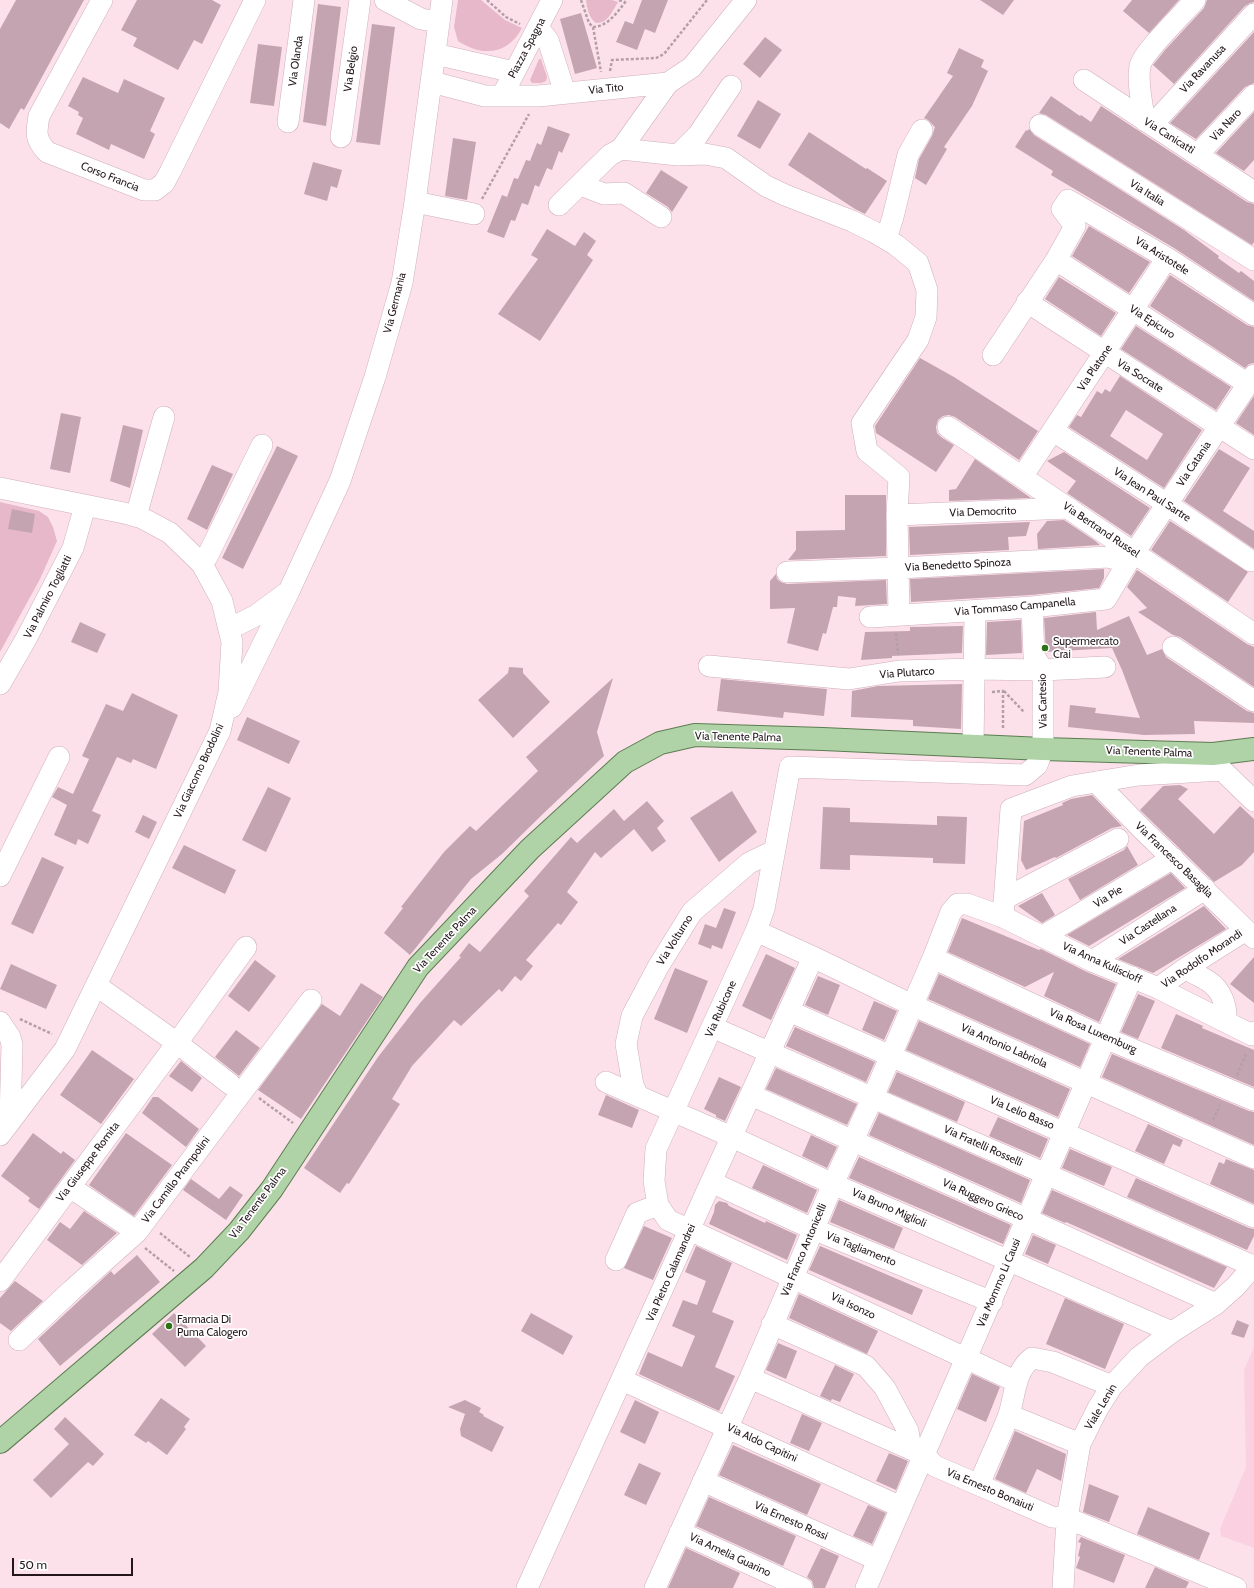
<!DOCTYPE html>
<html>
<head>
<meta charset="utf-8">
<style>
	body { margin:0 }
	#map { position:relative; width:1254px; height:1588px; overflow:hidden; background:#fce1eb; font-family:Cabin,sans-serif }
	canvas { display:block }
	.scale { position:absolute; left:12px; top:1558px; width:121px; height:18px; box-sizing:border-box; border:2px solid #23171c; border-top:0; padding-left:5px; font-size:12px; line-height:14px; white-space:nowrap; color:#23171c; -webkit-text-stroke:3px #fff; paint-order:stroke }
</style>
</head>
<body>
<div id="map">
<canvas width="1254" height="1588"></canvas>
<div class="scale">50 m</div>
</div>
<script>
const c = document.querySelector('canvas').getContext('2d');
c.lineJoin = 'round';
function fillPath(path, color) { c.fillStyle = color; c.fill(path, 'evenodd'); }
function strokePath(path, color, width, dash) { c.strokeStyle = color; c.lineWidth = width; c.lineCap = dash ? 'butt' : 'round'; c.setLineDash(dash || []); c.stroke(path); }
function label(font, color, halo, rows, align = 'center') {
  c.font = font + ' Cabin,sans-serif'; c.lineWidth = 3.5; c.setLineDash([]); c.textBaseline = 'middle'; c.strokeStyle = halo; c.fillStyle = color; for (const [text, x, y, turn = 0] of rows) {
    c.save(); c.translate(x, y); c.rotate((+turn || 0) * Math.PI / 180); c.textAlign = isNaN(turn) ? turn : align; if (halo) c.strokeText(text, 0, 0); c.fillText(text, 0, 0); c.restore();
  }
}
const built = new Path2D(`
	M1254,1347v201l-33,-12 -1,-7 26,-62 -2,-97z`);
const green = new Path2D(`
	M458,0h23l24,20 17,8c-14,27 -40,29 -64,13l-4,-14z
	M586,0h26l6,2c-6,10 -10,21 -22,21 -7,-5 -9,-15 -10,-23z
	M539,59h2l6,18 -1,4 -5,2h-9l-2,-3z
	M0,502l39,9 9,6 5,10 4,14 -17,38 -40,73z`);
const building = new Path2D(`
	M16,0h68l-60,110 -3,-2 -12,21 -9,-6v-94z
	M137,0h75l9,5 -19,39 -8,-4 -16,30 -45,-24 4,-8 -16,-8z
	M642,0h26l-13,33 -10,-4 -8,21 -21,-8 9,-21 8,3z
	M980,0h34l-11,15z
	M1132,0h47l-30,33 -26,-22z
	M1207,0h47v2l-4,1 -5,3 -71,78 -21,-19 12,-15 39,-42z
	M318,4l23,3 -15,119 -23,-4z
	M581,13l16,55 -22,6 -15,-55z
	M372,24l23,3 -15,118 -24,-3z
	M1254,32v51l-9,4 -49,52 -26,-16z
	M765,37l17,13 -22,28 -17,-14z
	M258,44l24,3 -8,59 -24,-3z
	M959,48l25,12 -3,7 7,4 -16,35 -28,41 3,2 -21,36 -11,-7 4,-19 13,-23 3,-9 -7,-7 -4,-2 29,-42 -6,-3z
	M83,77l35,16 6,-14 41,19 -15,33 5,3 -11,25 -33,-15 -2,6 -33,-16 7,-16 -5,-3 1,-3 -11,-6z
	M1051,96l29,20 1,-1 10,7 10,-16 146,96 7,2v38l-2,3 -206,-130 -7,-2z
	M758,100l23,14 -21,35 -23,-13z
	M1254,112v48l-10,11 -28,-18z
	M548,126l22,8 -8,19 -3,-2 -7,19 -5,-2 -8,19 -4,-2 -7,20 -6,-2 -7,18 -4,-1 -7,18 -17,-6 15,-37 5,2 7,-19 4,1 8,-19 4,1 7,-18 4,2z
	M1029,129l5,6 150,95 35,26 -1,2 21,15 2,-2 13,10v20l-80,-53 -123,-73 2,-4 -38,-24 11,-17 1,1z
	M809,132l57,37 1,-1 20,13 -22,33 -10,-5 -67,-44z
	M453,138l23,4 -9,58 -22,-4z
	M313,162l29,8 -5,18 -6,-2 -4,15 -23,-7z
	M661,170l27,17 -16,25 -4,-5 -22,-14z
	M1089,226l61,36 -21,31 -57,-37z
	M547,229l28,17 9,-14 12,9 -9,14 6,5 -53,81 -42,-27 40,-55 -7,-4z
	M1170,275l77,50 7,2v36l-5,1 -4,4 -95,-62z
	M1059,277l57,36 -15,23 -56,-37z
	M1136,326l95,61 -15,23 -95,-61z
	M920,358l34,19 84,54 -19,29 -64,-43 -6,-2 -6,1 -5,4 -2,7 1,6 4,4 13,8 -18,27 -60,-39 -1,-7z
	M1120,376l82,54 -38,58 -95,-61 8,-12 4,2 16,-26 5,3 3,-5 5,3zM1126,410l37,24 -16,26 -37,-24z
	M1254,396v39l-18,-12z
	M61,413l20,4 -11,56 -20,-4z
	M123,425l20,5 -13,58 -20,-7z
	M277,446l21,10 -55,113 -21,-11z
	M1219,449l31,19 -27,43 31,20v18l-70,-48z
	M1064,452l86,56 -19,28 -64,-43 9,-12 -29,-20z
	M975,459l56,39 -82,3v-11l7,-1z
	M212,465l21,9 -26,56 -20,-11z
	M845,495h41v61l-98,4 8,-10v-19l49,-1z
	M12,509l23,5 -3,19 -24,-4z
	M1064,520l30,20 6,5 -62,4 -1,-15 10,-13z
	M1170,521l78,51 -20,30 -77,-52z
	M1030,522l-4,14 -18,1 1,13 -99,5 -1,-28z
	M1104,569v9l-5,10 -68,7 -120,7 -1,-23z
	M1137,570l110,74 7,3v40l-74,-50 -7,-2 -35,-23 9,-4 -20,-21z
	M776,574l1,5 4,3 6,2 99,-4 1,24 -32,2 1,-8 -18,-2 -1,11h-4l-7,27 -3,-1 -5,18 -31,-8 8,-35 -25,1v-28z
	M1096,612l1,18 32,-14 18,39 15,-6 4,8 81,54 7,2v10l-60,-2 1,13 -51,1 -76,-8 2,-22 26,3 -1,5 45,5 -18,-48 -10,-22 -66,4 -2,-34z
	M1021,620l1,33 -36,2 1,-33z
	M80,622l26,12 -9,19 -26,-11z
	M963,626l-1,27 -70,3v2l-31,2 4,-28 45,-1v-4z
	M509,667l14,1v5l27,29 -37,36 -35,-38 30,-27z
	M613,678l-16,54 7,24 -57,54 -45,44 -31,25 -61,76 -26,-22 19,-25 -2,-1 43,-55 26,-26 6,5 62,-60 -12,-14z
	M721,679l106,10 -3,27 -40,-4 -1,6 -66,-7z
	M962,684l-1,45 -48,-3v-6l-62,-3 1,-26 26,-5z
	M132,693l46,22 -22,54 -23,-10 -2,4 -14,-6 -25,54 9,4 -13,29 -10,-5 -2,6 -22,-10 13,-30 -15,-8 6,-10 15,7 16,-35 -7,-3 24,-52 17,7z
	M247,717l53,24 -11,23 -52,-24z
	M1180,785l8,4 -10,10 36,35 26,-28 14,13v33l-12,13 -28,17 -74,-72 23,-24z
	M268,787l23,11 -25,54 -24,-12z
	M732,791l25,41 -38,30 -29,-44z
	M1092,795l30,31 -10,2 -56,30 -1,-1 -29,13 -5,-10 3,-39 39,-16 -1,-2 9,-4z
	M647,801l17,20 -7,7 9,13 -14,11 -18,-23 -33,29 -6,-6 -28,40 11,10 -17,23 -3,-2 -32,37 7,6 -12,15 -6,-5 -13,16 -3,-3 -38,37 -7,-6 -42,46 -20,33 8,5 -51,80 -2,-1 -7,10 -36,-25 74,-111 42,-54 41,-46 -2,-1 10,-13 11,9 49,-56 -5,-5 47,-54 6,6 37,-34 10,12z
	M823,807l27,1v14l87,3v-9l30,1 -2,47 -32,-1v-5l-83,-3v15l-30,-1z
	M143,815l14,7 -8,17 -14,-7z
	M184,845l52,25 -11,24 -53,-26z
	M1127,846l11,19 -58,35 -12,-21 56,-29z
	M42,857l22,10 -31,67 -22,-10z
	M1171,873l14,15 -96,58 -22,-11z
	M1042,893l13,22 -13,8 -24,-17z
	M1204,906l22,23 -73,44 -35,-14z
	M724,908l12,4 -14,37 -10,-4 -1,4 -13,-5 7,-20 11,4z
	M962,918l77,32 2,-1 46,23 29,12 -17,38 -55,-26 10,-24 -29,15 -77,-35z
	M766,954l29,14 -24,52 -29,-14z
	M1254,957v46l-24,-19z
	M255,960l21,16 -27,36 -21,-16z
	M11,964l46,21 -11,24 -46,-20z
	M675,968l33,13 -21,52 -33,-14z
	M939,974l151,70 -10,23 -152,-68z
	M818,976l22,9 -12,30 -23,-10z
	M361,983l22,14 -82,122 -43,-29 64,-86 18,12z
	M1138,994l17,7 -17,38 -17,-7z
	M874,1001l23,10 -13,29 -22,-10z
	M1176,1014l27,12 -1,2 52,22v37l-93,-39z
	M919,1021l151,68 -12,28 -152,-67z
	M795,1027l80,35 -9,20 -80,-36z
	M236,1030l24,18 -21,28 -24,-19z
	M92,1050l42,29 -33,45 -41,-29z
	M1112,1054l137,57 5,1v33l-152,-68z
	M181,1061l21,17 -10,14 -23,-16z
	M776,1068l81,36 -10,21 -81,-36z
	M897,1072l68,30 -8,20 -69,-30z
	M719,1077l22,10 -16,34 -9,-4v-2l-12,-6z
	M606,1095l33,15 -7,18 -34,-13z
	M153,1097h5l41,32 -13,18 -44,-34z
	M879,1113l151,67 -9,23 -152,-68z
	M998,1117l50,22 -8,19 -51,-22z
	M1148,1124l35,16 -3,7 -7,-3 -9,20 -29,-13z
	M33,1133l28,21 2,-3 12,9 -36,49 -11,-8 2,-3 -29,-22z
	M126,1133l46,32 -38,51 -45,-31z
	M811,1135l26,12 -10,21 -25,-12z
	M1070,1149l42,18 -8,19 -42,-18z
	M859,1157l152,68 -8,19 -154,-66z
	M1226,1159l28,11v34l-44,-20 9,-22 5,2z
	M763,1165l54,25 -10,23 -55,-25z
	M1136,1178l113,50 5,1v7l-7,14 -120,-53z
	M191,1179l28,20 11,-13 13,9 -17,25 -43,-30z
	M1052,1190l175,77 -13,21 -148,-66 -1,1 -23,-10z
	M839,1200l64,28 -9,21 -64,-27z
	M719,1201l8,2 2,3 36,17 1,-2 31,14 -10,25 -78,-36 5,-12 1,-7z
	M84,1211l33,22 -35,32 -35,-25 13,-18 10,7z
	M644,1226l28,12 -19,42 -29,-12z
	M1033,1235l23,10 -8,19 -23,-10z
	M696,1246l36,17 -20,49 22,9 -19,46 20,9 -16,35 -80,-37 9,-22 34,15 13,-31 -23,-10 11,-26 14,5 9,-24 -21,-9z
	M820,1246l103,44 -11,25 -103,-45z
	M137,1255l23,27 -100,84 -22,-27 73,-68 3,4z
	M15,1281l28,20 -32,30 -11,-8v-25z
	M799,1294l79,37 -11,23 -78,-36z
	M1065,1298l59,26 -19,45 -59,-25z
	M174,1313l32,33 -21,21 -33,-33z
	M531,1313l42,23 -10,19 -42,-24z
	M1237,1320l12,5 -5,13 -13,-4z
	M778,1343l19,8 -11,28 -20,-9z
	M835,1365l19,9 -14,28 -8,-3 -1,2 -11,-5z
	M972,1374l28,13 -14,35 -29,-13z
	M161,1398l29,21 -6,8 2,2 -19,26 -19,-14 -2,2 -12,-8z
	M465,1400l16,8 -2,4 5,3 -1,1 21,11 -12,25 -31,-16 -1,-7 5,-15 -17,-7z
	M635,1400l24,12 -14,32 -25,-12z
	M802,1414l20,9 -13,28 -19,-8z
	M65,1417l39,37 -11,12 -5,-4 -37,36 -18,-18 36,-36 -15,-15z
	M1015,1431l51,23 -5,27 -24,-12 -11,24 -31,-14z
	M733,1445l88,39 -14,31 -88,-40z
	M889,1453l19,8 -12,29 -20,-9z
	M639,1463l22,10 -15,32 -22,-10z
	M1089,1484l30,12 -10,26 -26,-10z
	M709,1497l87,39 -13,30 -87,-40z
	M868,1505l18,8 -14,31 -19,-8z
	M1148,1507l62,26 -11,27 -62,-26z
	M1081,1537l44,18 -11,28 -38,-15 4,-11 -2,-1 3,-13 -3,-1z
	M686,1548l54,25 -7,15h-65z
	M821,1548l18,8 -14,32h-11l-2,-7 -5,-4z
	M1155,1567l34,15 -3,6h-41z`);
const path = new Path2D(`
	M487,0l19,17 14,7
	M581,0l8,23 4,4c16,-1 24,-15 34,-27
	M619,0l6,2
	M593,27l8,45
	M610,71l2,-11 44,-2 8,-4 43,-54
	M482,199l47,-85
	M896,633l2,21
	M1004,691l20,21
	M992,692l11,-1v38
	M20,1019l32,15
	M1237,1075l10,-23
	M259,1098l34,25
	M1213,1120l7,-15
	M160,1233l30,24
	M145,1248l29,23`);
const minor = new Path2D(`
	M102,0l-63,116c-3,17 -4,23 8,36l97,38h11l9,-7 6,-11 85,-172
	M385,0l36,19 18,3
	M538,28l10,12 17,53
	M435,54l79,18
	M1084,80l170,112
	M432,82l53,14h53l130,-13 24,-16 54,-67
	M502,96l50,-96
	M1145,121c-3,-15 -8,-40 -5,-55 3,-14 44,-53 55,-66
	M288,122l16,-122
	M1040,125l214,135
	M1152,125l102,-111
	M341,137l19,-137
	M621,149l57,6 27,-1 21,4 40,28 19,9 67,26 22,11 22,13 22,18 9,27 -1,27 -8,23 -56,83 5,28 32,26 -2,38 2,100
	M1198,154l56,-59
	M678,155l20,-20 33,-49
	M586,179v8l18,7 20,-1 37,24
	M415,202l59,12
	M559,205l51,-50 11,-6 47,-66
	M886,239l7,-22 15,-62 14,-25
	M1056,260l192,124
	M1027,302l227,147
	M993,355l63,-95 19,-34 -13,-17 6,-9 99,58 87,57
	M948,427l306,207
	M1053,431l114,73 84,57
	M1022,477l145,-219
	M0,488l124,25 18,5 28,15 32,31 20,37 10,41 -3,50 -9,39 -155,318 -65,86
	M897,515l172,-7
	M136,516l28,-99
	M202,564l5,-7 55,-112
	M787,572l112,-4 209,-11 20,5
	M870,617l162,-10 74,-8 22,-37 126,-187
	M229,629l26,-13 30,-22
	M1173,647l81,54
	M709,666l140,13 50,-8 75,-2 69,1 62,-3
	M0,684l26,-45 47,-91 12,-42
	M232,707l57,-116 51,-110 35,-104 27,-94 13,-81 27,-202
	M973,746l2,-135
	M1216,759l6,11 32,31
	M1096,782l44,45 114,111
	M0,876l59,-119
	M1004,899l114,-60
	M1003,917l8,-108 61,-23 67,-11 83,-5
	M756,931l57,26 99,48 342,153
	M1043,936l130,-78
	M933,958l172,80 149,62
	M1092,961l113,-72
	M1186,968c7,6 15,8 22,13 14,9 19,25 18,41
	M97,986l80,57 53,41
	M1158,988l28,-20 60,-38
	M789,1011l465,206
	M0,1022l10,15 2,8 -2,75
	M712,1027l334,147 207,92
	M606,1082l126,55 101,47 339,148
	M751,1095l465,209
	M638,1096l-5,-11 -7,-41 6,-28 26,-49 34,-55 57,-49 25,-12
	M711,1182l102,47 179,73
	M70,1187l67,45
	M616,1260l21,-47 21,-8
	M0,1281l177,-238 69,-96
	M772,1324l94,42 19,22 23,43 3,18
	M19,1340l53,-50 65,-58 174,-232
	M750,1378l174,77 11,11 44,19 73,32 15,1 169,70
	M622,1380l279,127
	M1017,1382l-349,-162 -10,-15 -4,-24 2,-32 100,-218 8,-22 26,-142 235,8 12,-10 6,-16v-79l-9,-14 -2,-49
	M1009,1415l71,29
	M703,1481l175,79
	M979,1485c9,-23 20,-45 29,-68 8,-21 5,-44 24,-59l21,4 59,24
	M680,1532l122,56
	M527,1588l286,-631
	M655,1588l95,-210 83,-194 40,-87 60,-139 18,-46 7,-8h9l36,13 89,44 66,27 94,47 2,-3
	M866,1588l266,-611
	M1063,1588l4,-70 13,-74 18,-36 14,-22 27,-29 33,-25 44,-28 20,-18 18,-21`);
const major = new Path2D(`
	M0,1442l204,-174 35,-37 33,-42 146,-222 112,-118 95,-87 35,-19 35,-8 128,4 220,10 170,5 41,-5`);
const markers = [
	[1045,648,4,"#2b7315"],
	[169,1326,4,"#2b7315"]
];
const streetNames = [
	["Piazza Spagna",527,48,-62],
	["Via Olanda",296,61,-82],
	["Via Belgio",351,69,-82],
	["Via Ravanusa",1203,69,-47],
	["Via Tito",606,89,-6],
	["Via Naro",1226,125,-47],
	["Via Canicattì",1169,136,32],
	["Corso Francia",110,177,22],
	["Via Italia",1147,193,32],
	["Via Aristotele",1162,256,32],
	["Via Germania",395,303,-76],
	["Via Epicuro",1152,322,33],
	["Via Platone",1095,368,-56],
	["Via Socrate",1140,376,32],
	["Via Catania",1194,464,-56],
	["Via Jean Paul Sartre",1152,495,33],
	["Via Democrito",983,512,-2],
	["Via Bertrand Russel",1101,530,34],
	["Via Benedetto Spinoza",958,565,-3],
	["Via Palmiro Togliatti",48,597,-63],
	["Via Tommaso Campanella",1015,607,-5],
	["Via Plutarco",907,673,-4],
	["Via Cartesio",1043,701,-91],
	["Via Tenente Palma",738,737,1],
	["Via Tenente Palma",1149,752,2],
	["Via Giacomo Brodolini",199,771,-65],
	["Via Francesco Basaglia",1174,860,44],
	["Via Pie",1108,897,-31],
	["Via Castellana",1148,925,-33],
	["Via Tenente Palma",445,940,-47],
	["Via Volturno",675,940,-58],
	["Via Rodolfo Morandi",1202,959,-34],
	["Via Anna Kuliscioff",1102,963,24],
	["Via Rubicone",721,1009,-66],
	["Via Rosa Luxemburg",1093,1031,24],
	["Via Antonio Labriola",1004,1046,24],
	["Via Lelio Basso",1022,1113,23],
	["Via Fratelli Rosselli",983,1146,24],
	["Via Giuseppe Romita",88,1162,-53],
	["Via Camillo Prampolini",176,1180,-53],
	["Via Ruggero Grieco",983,1200,24],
	["Via Tenente Palma",258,1203,-53],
	["Via Bruno Miglioli",889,1208,24],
	["Via Tagliamento",861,1249,22],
	["Via Franco Antonicelli",804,1250,-67],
	["Via Pietro Calamandrei",671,1273,-66],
	["Via Mommo Li Causi",999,1283,-67],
	["Via Isonzo",853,1306,25],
	["Viale Lenin",1101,1407,-59],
	["Via Aldo Capitini",762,1443,25],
	["Via Ernesto Bonaiuti",990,1490,23],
	["Via Ernesto Rossi",791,1521,24],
	["Via Amelia Guarino",730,1555,25]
];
const poiNames = [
	["Supermercato",1053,642],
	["Crai",1053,655],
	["Farmacia Di",177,1320],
	["Puma Calogero",177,1333]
];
fillPath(built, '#fbd1e1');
fillPath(green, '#e6b8c9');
fillPath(building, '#c4a4b0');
strokePath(minor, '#cfafbb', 22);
strokePath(major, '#5c7d51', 24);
strokePath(path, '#b59fa7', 2.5, [3, 2]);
strokePath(minor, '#fff', 21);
strokePath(major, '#afd2a7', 22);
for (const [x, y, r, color] of markers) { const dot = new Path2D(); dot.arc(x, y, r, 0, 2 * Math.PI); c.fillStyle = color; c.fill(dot); strokePath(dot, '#fff', 1.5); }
label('11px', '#23171c', '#fff', streetNames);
label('11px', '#23171c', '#fff', poiNames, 'left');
</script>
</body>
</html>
